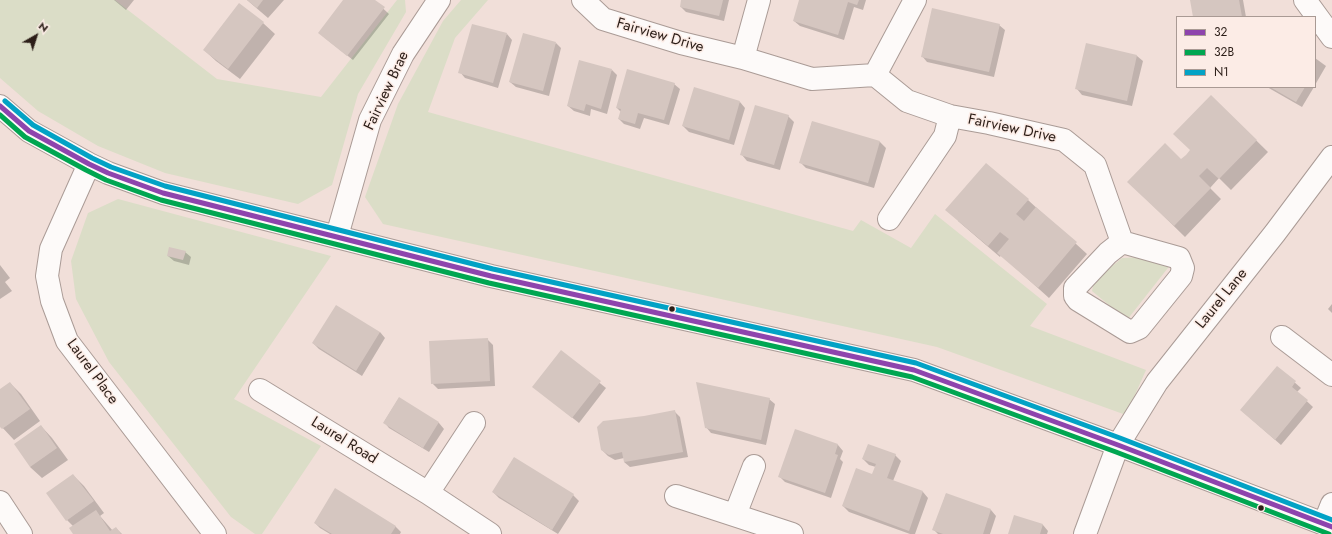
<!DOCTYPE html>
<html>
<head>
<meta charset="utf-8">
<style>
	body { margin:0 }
	#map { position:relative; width:1332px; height:534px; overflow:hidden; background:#f1dfd9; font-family:Jost,sans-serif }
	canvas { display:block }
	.legend { position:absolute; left:1176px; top:16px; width:140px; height:72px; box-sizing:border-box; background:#fcece6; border:1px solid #a99a94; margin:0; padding:5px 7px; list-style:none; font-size:12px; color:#2c1e18 }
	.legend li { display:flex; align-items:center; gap:8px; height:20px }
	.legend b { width:20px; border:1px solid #a99a94 }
	.north { position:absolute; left:16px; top:16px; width:40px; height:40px; -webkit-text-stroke:3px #fcece6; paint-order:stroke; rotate:39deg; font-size:11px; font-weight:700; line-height:16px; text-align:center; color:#2c1e18 }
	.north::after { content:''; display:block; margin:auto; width:14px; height:18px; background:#2c1e18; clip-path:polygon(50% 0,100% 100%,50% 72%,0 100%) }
</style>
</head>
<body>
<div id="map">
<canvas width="1332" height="534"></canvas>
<ul class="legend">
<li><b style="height:5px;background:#8e44ad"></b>32</li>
<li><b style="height:5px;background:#00a651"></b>32B</li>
<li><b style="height:5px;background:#02a2c5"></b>N1</li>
</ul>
<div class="north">N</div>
</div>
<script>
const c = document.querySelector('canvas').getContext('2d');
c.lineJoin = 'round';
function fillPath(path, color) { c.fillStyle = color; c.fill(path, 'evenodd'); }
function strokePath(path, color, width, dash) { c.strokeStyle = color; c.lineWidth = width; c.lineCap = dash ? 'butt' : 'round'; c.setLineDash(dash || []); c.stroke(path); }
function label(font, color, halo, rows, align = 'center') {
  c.font = font + ' Jost,sans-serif'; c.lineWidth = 3; c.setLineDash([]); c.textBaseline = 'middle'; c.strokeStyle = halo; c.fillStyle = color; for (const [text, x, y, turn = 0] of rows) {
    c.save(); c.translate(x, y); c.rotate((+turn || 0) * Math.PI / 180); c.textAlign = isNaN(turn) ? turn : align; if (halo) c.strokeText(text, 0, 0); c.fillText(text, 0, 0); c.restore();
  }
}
const green = new Path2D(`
	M0,0h115l102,79 104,18 76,-97h8l1,12 -48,82 -26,91 -34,19 -133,-31 -67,-27 -60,-35 -38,-33z
	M461,0h27l-33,38 -27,74 425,119 8,-11 50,28 24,-34 112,90 -17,22 116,44 -20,45 -189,-68 -554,-123 -18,-27 33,-93 45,-83z
	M118,199l213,57 -97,143 87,47 -59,88h-7l-24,-17 -122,-155 -33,-63 -5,-38 17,-48z
	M1145,257l26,7 -44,56 -35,-29 2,-10 28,-23z`);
const shadow = new Path2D(`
	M114,0h20l-8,10z
	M247,0h37l-16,18z
	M345,0h29l15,14 -36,46 -28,-22z
	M682,0h47l-5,21 -38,-9 -5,-5z
	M801,0h65l-3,10 -9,-3 -10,33 -44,-14 -6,-5z
	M1191,0h52l3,17h-52z
	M263,23l12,11 -35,45 -24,-18 -12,-11z
	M999,25l6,5 -11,47 -67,-15 -5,-6z
	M507,34l5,6 -14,48 -33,-10 -5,-6z
	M556,43l5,5 -12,48 -33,-9 -6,-5z
	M1087,44l50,12 6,5 -11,45 -50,-11 -5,-6z
	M1315,58l11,8 -11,19z
	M612,70l5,5 -10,39 -16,-5 -1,7 -16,-5 -6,-5z
	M674,84l6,5 -11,36 -25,-7 -4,11 -16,-5 -5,-5 2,-7 -4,-4z
	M1267,87h47l-12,20z
	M1211,96l57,56 -37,38 -12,-12 -9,10 11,11 -36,38 -45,-44 41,-32 10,-10z
	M740,102l5,6 -11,37 -45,-13 -6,-6z
	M788,116l6,6 -14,48 -33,-9 -5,-6z
	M812,122l68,20 6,6 -12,40 -68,-20 -5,-5z
	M1028,200l59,54 -38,44 -48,-43 -1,2 -42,-36z
	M185,252l6,5 -2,8 -15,-4 -6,-5z
	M0,265l10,13 -5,4 7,9 -12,8z
	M1332,304v9l-4,-4z
	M380,332l5,6 -23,38 -43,-27 -6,-6z
	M487,339l6,6 2,41 -57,3 -6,-6z
	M561,352l45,36 -27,35 -45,-36z
	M1277,367l24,21 -4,4 16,15 -32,38 -40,-35z
	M10,383l11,11 19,27 -26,19 -14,-15v-35z
	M399,398l40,25 5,6 -15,23 -40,-24 -5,-6z
	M769,399l6,5 -9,41 -55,-12 -5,-6z
	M674,411l6,6 8,40 -58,10 -6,-5v-4l-9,2 -7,-4 -6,-6 42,-33z
	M41,426l11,12 16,22 -26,18 -12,-11z
	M796,430l42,15 5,6 -3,8 3,3 -12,36 -46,-16 -6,-6z
	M895,455l6,6 -8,20 30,11 5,6 -13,36h-5l-61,-22 -6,-6 30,-31 3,-8 -7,-2 -6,-6z
	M514,458l59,37 6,6 -21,33 -59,-36 -6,-6z
	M73,475l11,11 20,27 -4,3 13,15 3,-3 6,6h-48l-1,-8 -6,-6 -19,-27z
	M946,494l45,16 5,6 -6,18h-52l-4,-4z
	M1015,516l28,9 5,6 -1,3h-38z
	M315,523l80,3 6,6 -1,2h-70l-10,-6z`);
const building = new Path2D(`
	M247,0h16l-6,8z
	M343,0h32l10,7 -38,49 -29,-23z
	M681,0h42l-4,16 -39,-9z
	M799,0h60l-2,5 -9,-3 -10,33 -45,-14z
	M1190,0h49l3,17h-49z
	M239,3l25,19 -36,47 -25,-19z
	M932,8l68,16 -11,48 -68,-15z
	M472,24l35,9 -14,50 -35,-10z
	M523,33l33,9 -13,49 -34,-9z
	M1086,43l51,12 -10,46 -52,-12z
	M579,60l33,9 -11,40 -15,-5 -2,7 -17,-5z
	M627,69l48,14 -11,37 -26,-7 -3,11 -17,-5 3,-10 -5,-1z
	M694,87l46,14 -11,39 -47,-14z
	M1270,87h35l-9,15z
	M1211,95l46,45 -38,39 -12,-11 -8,8 12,12 -37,38 -47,-44 38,-39 16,16 5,-4 4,-5 -17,-16z
	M755,105l34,10 -15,50 -34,-10z
	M812,121l68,20 -12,42 -69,-20z
	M986,163l43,36 -13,15 8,7 12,-14 41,35 -39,46 -41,-35 12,-14 -9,-7 -12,14 -43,-36z
	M169,247l17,4 -3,9 -16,-4z
	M336,305l44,27 -24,39 -44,-28z
	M488,338l2,43 -59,3 -2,-43z
	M561,350l40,31 -29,37 -40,-31z
	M1277,366l19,15 -4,6 16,13 -33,40 -35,-30z
	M10,382l20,27 -28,20 -2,-2v-38z
	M696,382l74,16 -9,42 -56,-12z
	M399,397l40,25 -16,26 -40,-25z
	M675,410l8,42 -59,10 -2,-10 -13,3 -8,-5 -4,-23 6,-6 41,-5z
	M41,425l16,23 -27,19 -16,-23z
	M795,429l43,15 -3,10 3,1 -13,38 -47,-16z
	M868,444l28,10 -9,24 36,13 -14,40 -67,-25 14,-38 16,6 4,-10 -14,-5z
	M514,457l60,37 -22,36 -60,-38z
	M73,474l21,27 -28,20 -20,-28z
	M335,488l61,38 -5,8h-59l-18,-11z
	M946,493l45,16 -8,25h-40l-11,-4z
	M96,510l14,21 6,-4 5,7h-48l-4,-6z
	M1014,515l29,9 -3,10h-32z`);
const minor = new Path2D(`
	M583,0l20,19 78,24 62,15 69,21 63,-4 32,26 43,15 39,7 75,17 31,25 27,77
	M1305,0l27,37
	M743,58l16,-58
	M875,75l40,-75
	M0,106l29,25 60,33 19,9 55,20 328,83 423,94 204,75 214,82
	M89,164l-38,85 -4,27 5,25 15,40 148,193
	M889,219l56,-83 5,-20
	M337,236l33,-116 33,-66 36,-54
	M1122,242l57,16 4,10 -2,8 -42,52 -9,4 -52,-32 -3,-4v-8l33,-35z
	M1282,337l50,38
	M260,390l168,103 62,41
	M428,493l46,-70
	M676,496l116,38
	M0,502l21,32
	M735,515l19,-49
	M1324,524l8,-20
	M1085,534l33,-89 39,-63 118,-149 57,-76`);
const bus1 = new Path2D(`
	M0,106l29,25 60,33 19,9 55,20 328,83 423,94 204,75 214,82`);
const bus2 = new Path2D(`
	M0,115l25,22 61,33 20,10 55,20 328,83 423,94 204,75 213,82`);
const bus3 = new Path2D(`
	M5,101l28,24 59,33 19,9 54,19 328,83 423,94 204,75 212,82`);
const markers = [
	[672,309,3.5,"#2c1e18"],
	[1261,508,3.5,"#2c1e18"]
];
const streetNames = [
	["Fairview Drive",660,36,16],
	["Fairview Brae",387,91,-65],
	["Fairview Drive",1012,129,12],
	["Laurel Lane",1222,299,-51],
	["Laurel Place",92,372,54],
	["Laurel Road",344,441,32]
];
fillPath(green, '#dbddc7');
fillPath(shadow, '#0003');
fillPath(building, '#d5c6c0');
strokePath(minor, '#aa9b96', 24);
strokePath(minor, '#fdfaf9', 22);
strokePath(bus1, '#8e44ad', 5);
strokePath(bus2, '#00a651', 5);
strokePath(bus3, '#02a2c5', 5);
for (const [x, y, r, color] of markers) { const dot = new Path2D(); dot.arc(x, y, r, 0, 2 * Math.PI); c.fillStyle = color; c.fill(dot); strokePath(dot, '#fcece6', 1.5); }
label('15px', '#2c1e18', '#fcece6', streetNames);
</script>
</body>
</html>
